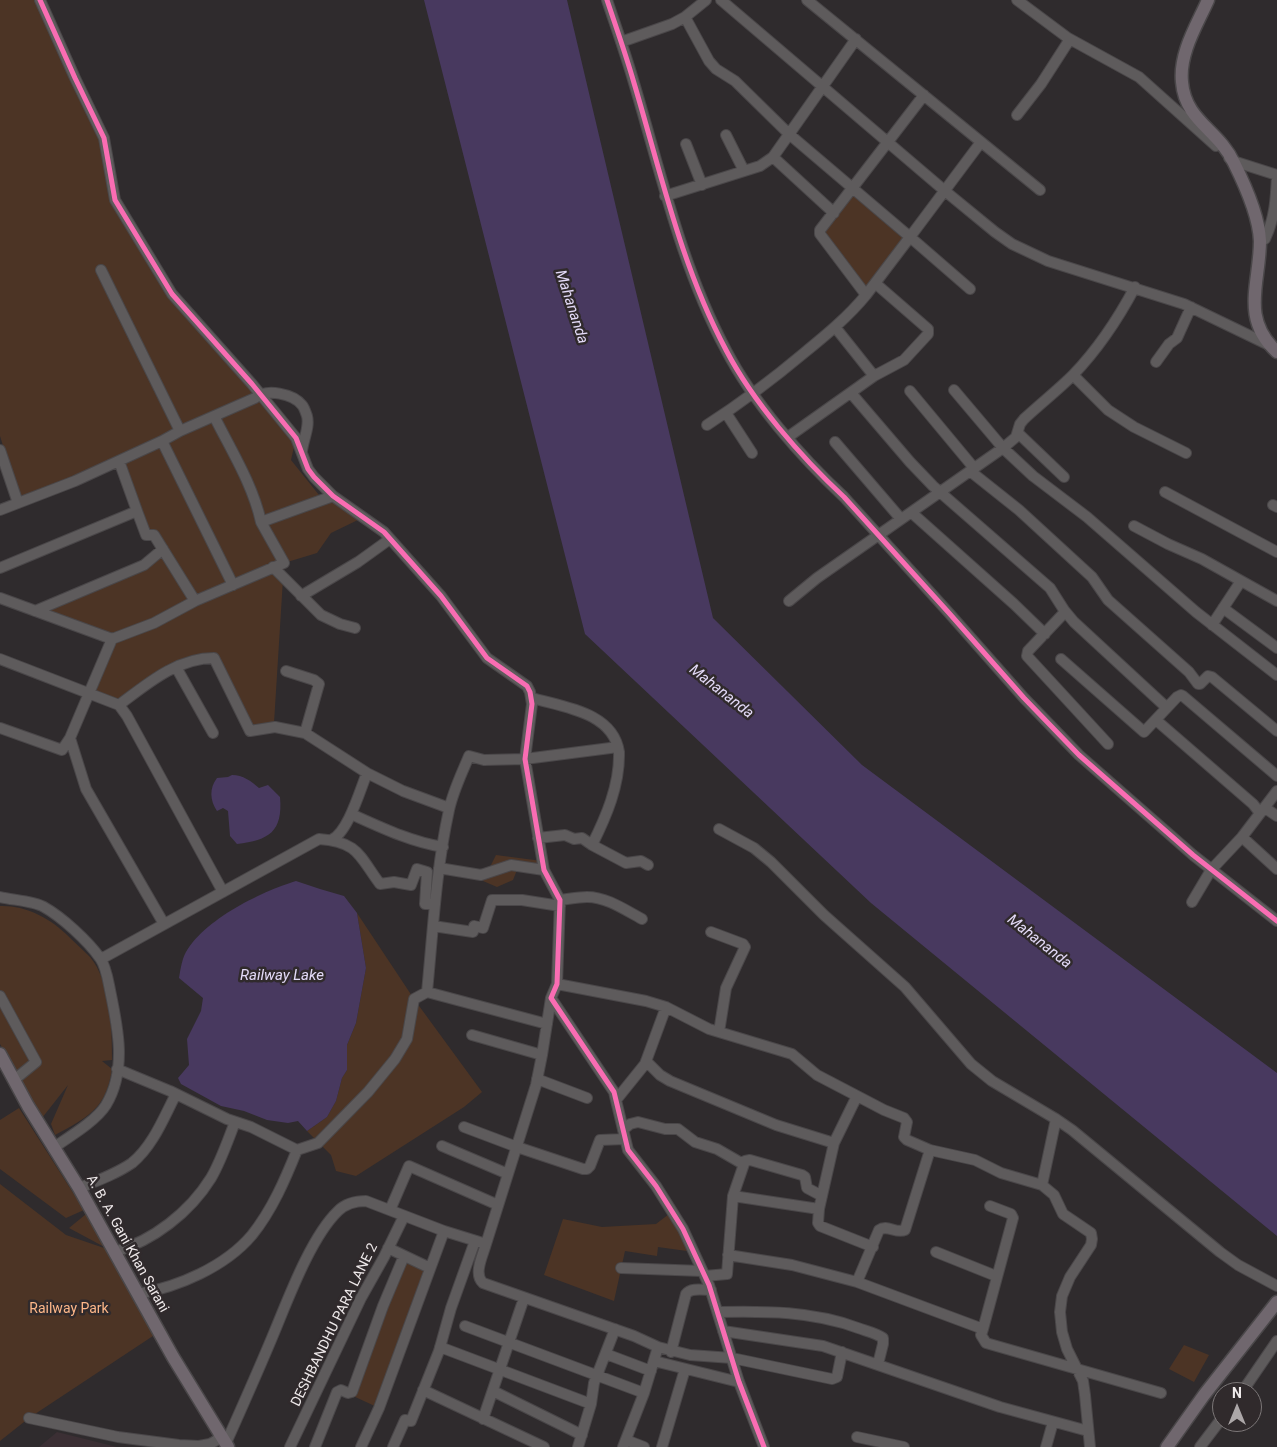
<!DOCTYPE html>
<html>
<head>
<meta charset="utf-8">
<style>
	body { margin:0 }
	#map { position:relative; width:1277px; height:1447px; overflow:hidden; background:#2f2b2d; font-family:Roboto,sans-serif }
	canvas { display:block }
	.north { position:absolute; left:1212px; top:1382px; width:50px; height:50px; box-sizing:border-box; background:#302a2c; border:1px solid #7c7778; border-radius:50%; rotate:0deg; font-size:14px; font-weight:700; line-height:20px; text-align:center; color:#efeaeb }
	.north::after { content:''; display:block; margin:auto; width:18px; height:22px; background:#aca7a8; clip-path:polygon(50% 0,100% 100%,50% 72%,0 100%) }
</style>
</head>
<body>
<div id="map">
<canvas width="1277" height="1447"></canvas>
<div class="north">N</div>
</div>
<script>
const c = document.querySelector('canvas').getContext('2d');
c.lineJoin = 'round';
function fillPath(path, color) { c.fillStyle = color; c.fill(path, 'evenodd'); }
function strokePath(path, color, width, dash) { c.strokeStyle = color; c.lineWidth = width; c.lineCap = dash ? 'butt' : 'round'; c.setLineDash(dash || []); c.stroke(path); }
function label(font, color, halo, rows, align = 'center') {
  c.font = font + ' Roboto,sans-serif'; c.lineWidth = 5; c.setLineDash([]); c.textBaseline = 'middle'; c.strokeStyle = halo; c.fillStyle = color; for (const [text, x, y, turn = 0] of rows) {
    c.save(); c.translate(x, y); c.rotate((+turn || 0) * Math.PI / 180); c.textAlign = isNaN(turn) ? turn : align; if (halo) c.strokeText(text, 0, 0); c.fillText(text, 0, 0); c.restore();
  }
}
const built = new Path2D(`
	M57,1432l60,15h-78z`);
const green = new Path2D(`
	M0,0h36l68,138 11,62 57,94 88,100 36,44 -5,22 32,40 -46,17 54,-16 31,17 -31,15 -14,20 -33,10 -10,160 -24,8 -41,-73c-32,0 -65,29 -90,47l-27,-11 20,-55 -69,-27 101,-47 19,-16 -8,-14h-9l-27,-74 43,-20 69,145 2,-1 -68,-143 93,-47 -237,109 -21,-68z
	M853,189l55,49 -42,55 -44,-62z
	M496,855l46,6 2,9h-27l-4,10 -16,7 -14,-6z
	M0,906c24,-1 48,11 65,27 8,8 17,16 25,24 21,25 22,72 22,103l-10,1 10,8c-6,40 -24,48 -57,66l-4,-11 17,-39 -26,33 -42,-74z
	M357,913l57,86 68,93 -18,15 -108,69 -20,-5 -5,-16 -24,-24 20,-14 9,-16 6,-23 5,-8v-25l9,-22 10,-55z
	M19,1108l65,102 -18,8 -66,-49v-49z
	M0,1184l66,51 44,15 -41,-22 22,-18 68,122 -130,86 -29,23z
	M669,1214l25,38 -36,-5 -1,9 -32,-5 -11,50 -70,-26 19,-56 39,8 54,-3z
	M404,1256l25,12 -50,140 -28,-13z
	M1184,1345l25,10 -15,27 -25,-13z`);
const water = new Path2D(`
	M424,0h143l146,618 149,147 415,308v163l-406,-333 -286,-269z
	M232,775c11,0 19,6 27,13l9,-3 12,12c3,35 -11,43 -43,47l-7,-8 -2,-25 -5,-3 -6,3c-7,-10 -8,-23 0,-33l11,-1z
	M296,881l24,8 24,7 13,17 9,55 -10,55 -9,22v25l-5,8 -6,23 -9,16 -20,14 -9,-10 -10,2 -21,-3 -23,-9 -23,-5 -40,-22 -3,-6 11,-13 -2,-26 14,-28 2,-13 -24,-20c1,-6 2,-13 4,-19 13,-36 79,-68 113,-78z`);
const minor = new Path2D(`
	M40,0l35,78 29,60 11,62 57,94 80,90 44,54 12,31 6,8 19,19 51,36 57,64 46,62 40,28 3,6 2,12 -7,55 19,111 16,30 -3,84 -6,14 63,94 14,58 28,36 27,43 26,56 30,97 25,65
	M607,0c9,27 19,55 27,83 27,90 47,183 92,267 27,52 75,107 118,147l105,116 75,85 55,57 114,100 84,66
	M706,0l-21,17 24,44 7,8 19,12 54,53 121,103 71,-95
	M721,0l224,191 50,41 17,12 36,17 136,43 87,42
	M807,0l233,190
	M1017,0l51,38 71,39 77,69
	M621,42l51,-18 13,-7
	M924,95l-104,135v4l46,61 44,-58 60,52
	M1017,115l24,-31 29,-45
	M726,135l18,36
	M686,144l16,41
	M773,157l61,56
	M1229,158l4,3 44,14
	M665,196l95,-30 13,-9 83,-118
	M1260,241l5,-2c10,-21 11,-41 12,-64
	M101,270l79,161
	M835,327l39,49
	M1156,362l13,-18 8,-6 14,-31
	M1073,375l35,35 26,17 52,26
	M954,390l49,58 30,28 54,41 109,95 81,63
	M910,391l64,77
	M851,393l59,69 23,24 117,102 14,22 10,12 92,85
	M726,413l26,40
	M214,416c17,34 39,69 47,106
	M707,425c34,-22 66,-46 97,-72 22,-18 44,-36 62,-58
	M1018,433l46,44
	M788,437l86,-61 30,-16 24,-26v-5l-53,-46
	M162,441l71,144
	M835,442l66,77
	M0,450l18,53
	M970,471l49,39 73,67 16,23 81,72 9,12h2l8,-8 4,1 65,54
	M1165,492l112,60
	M1273,505l4,2
	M0,510l75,-29 87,-40 18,-10 75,-33c12,-10 38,-4 47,7 2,2 4,8 5,11 3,11 -4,24 -5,35
	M137,511l9,24h8l41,66 -41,22 -42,16 -42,99 16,51 78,135
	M912,513l102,91 31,30
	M1134,526l34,18 34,15 75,42
	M273,567l48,48 19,9 15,4
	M0,568l137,-57 -18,-50
	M301,596l57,-34 32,-23
	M0,598l112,41
	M195,601l89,-38 -23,-41 72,-26
	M789,601l28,-23 186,-130 13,-11 4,-13 4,-5c16,-15 34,-29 49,-44 25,-26 45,-56 62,-88
	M1223,608l54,40
	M35,611l109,-46 19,-16
	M1065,612l-37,39 -1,5 81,88
	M1212,625l29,-44
	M0,659l119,46 8,11 96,176
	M1061,659l83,73 33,-35 4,-2 2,1 94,80
	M176,667l37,66
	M286,671l28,9 5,4 -14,49
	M532,698c31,9 81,14 87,54 1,33 -13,65 -27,93l-10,-7 -8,1 -9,-4 -27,3
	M119,705c28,-21 58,-47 95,-47l36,73 25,-4 30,6 62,40 36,18 46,17
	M1156,720l97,84 7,9
	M0,728l62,22 8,-12
	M1265,808l12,8
	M351,814c29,13 60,28 92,33
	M719,829l35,19 17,14 53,53 81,72 66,77 21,17 64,38 16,11 148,122 18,13 39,21
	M1242,837l35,32
	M331,840c17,-7 29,-50 36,-67
	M592,845l34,18 15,-2 7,4
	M439,868l42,7 30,-10 33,5
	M0,897c12,3 34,4 44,10 18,10 44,34 56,51 6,8 8,22 10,32 8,38 17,80 -4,115 -10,16 -37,32 -53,43
	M560,900c9,-1 18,-3 27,-3 20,0 38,13 55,22
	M1192,902l19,-32 31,-33 35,-46
	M433,926l40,6 1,-6 9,2 9,-28h30l38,6
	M711,932l32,12 2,3 -19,41 -7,44
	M101,959l218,-120c40,3 40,17 61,45l14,-2 17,3 6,-16 10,3 -2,32h10
	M557,984l89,17 20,6 43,22 83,25 25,21 67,35 20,8 3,4 -3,15 3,3 23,10 45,10 26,13 41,12 12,10 9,19 28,19 1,6 -1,6 -21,32 -8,19 -2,16 2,20 5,17 16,32 2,14 5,52
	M427,992c6,-61 9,-123 22,-182 4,-19 13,-37 20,-54l15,4 41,-1 93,-12
	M0,996l36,66 -22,18
	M472,1035l70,20
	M646,1061l14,14 10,6 106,44 58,18
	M117,1069l53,22 57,28 24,8 46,23 21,-7 50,-51 27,-33 12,-20 7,-40 13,-7 120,32
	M537,1079l50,19
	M616,1100l29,-36 21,-57
	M464,1127l53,20 66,22h4l3,-3 10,-26 25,-1
	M623,1130l7,-6 8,-2 27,7h13l17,13 22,7 26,15
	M442,1146l66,28
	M1042,1185l14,-66
	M79,1188c18,-7 37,-14 53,-25 21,-17 32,-46 44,-69
	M733,1196l86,13 15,-66 23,-47
	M819,1209l-1,14 2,3 53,21
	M390,1210l19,-44 89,39
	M486,1244c-3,11 -13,30 -3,39l151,53 24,11
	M388,1248l42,20
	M114,1252c39,-11 76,-40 97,-74 10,-17 17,-38 24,-56
	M936,1252l60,24
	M728,1255l64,10 65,17 126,47 30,-111 -2,-4 -21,-8
	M621,1268l81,3
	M705,1276l22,-2 6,-78 12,-35 5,-1 52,15 3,2 2,11 15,8
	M857,1282l22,-52c8,-6 17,4 26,0l25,-80
	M138,1294c40,-7 87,-27 114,-59 20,-25 33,-55 45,-85
	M718,1312c47,-1 95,-1 140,16 8,3 18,5 25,10v6l-5,20
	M465,1326l179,67
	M983,1329l-2,6 5,8 175,50
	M723,1331l100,15 177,61 88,24
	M440,1347l151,57
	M671,1352l15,-58c5,-7 17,-4 25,-4
	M606,1354l45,17
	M654,1361l85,21
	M423,1390l121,57
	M493,1391l89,44
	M1242,1392l35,-51
	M29,1418l89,19 61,8 20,1 11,-2 7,-4 3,-6
	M483,1419l41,-121
	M857,1437l47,10
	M626,1440l18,7
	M226,1443c17,-38 34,-76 50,-115 14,-34 36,-92 62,-117 8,-8 17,-10 28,-10l78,30
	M290,1447l71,-149 23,-41 20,-41
	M315,1447l22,-55 4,-2 7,3 4,-1 31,-86 21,-50
	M361,1447l18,-39 65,-177 42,13 50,-159 6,-30 9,-57
	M393,1447l12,-27 6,1 28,-70 12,-43 24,-67
	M578,1447l13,-43 3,-21 21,-54
	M623,1447l21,-54 14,-46 32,8 42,3 100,21 5,-2 5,-25
	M662,1447l23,-78
	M1046,1447l7,-25
	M1200,1447l22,-29`);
const major = new Path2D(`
	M1208,0c-11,25 -29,53 -26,82 3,39 37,48 52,81 11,22 25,53 26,78 0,42 -20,77 17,111
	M0,1054l28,52 51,82 94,169 55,90
	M1167,1447l37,-52 73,-93`);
const cycleway = new Path2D(`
	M40,0l35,78 29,60 11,62 57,94 80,90 44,54 12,31 6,8 19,19 51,36 57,64 46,62 40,28 3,6 2,12 -7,55 19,111 16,30 -3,84 -6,14 63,94 14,58 28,36 27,43 26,56 30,97 25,65
	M607,0c9,27 19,55 27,83 27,90 47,183 92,267 27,52 75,107 118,147l105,116 75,85 55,57 114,100 84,66`);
const streetNames = [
	["A. B. A. Gani Khan Sarani",127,1244,61],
	["DESHBANDHU PARA LANE 2",335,1325,-64]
];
const parkNames = [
	["Railway Park",69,1309]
];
const waterNames = [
	["Mahananda",571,307,72],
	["Mahananda",721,692,38],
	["Mahananda",1039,942,38],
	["Railway Lake",282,976]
];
fillPath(built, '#3b2f34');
fillPath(green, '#4c3425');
fillPath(water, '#48395f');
strokePath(minor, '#4a4749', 12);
strokePath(major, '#4a4749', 15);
strokePath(minor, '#5e5b5c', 10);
strokePath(major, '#70676e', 12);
strokePath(cycleway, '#f96db3', 5);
label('14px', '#efeaeb', '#302a2c', streetNames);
label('14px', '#fdb789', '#302a2c', parkNames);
label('italic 15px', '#e3daf7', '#302a2c', waterNames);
</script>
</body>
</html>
